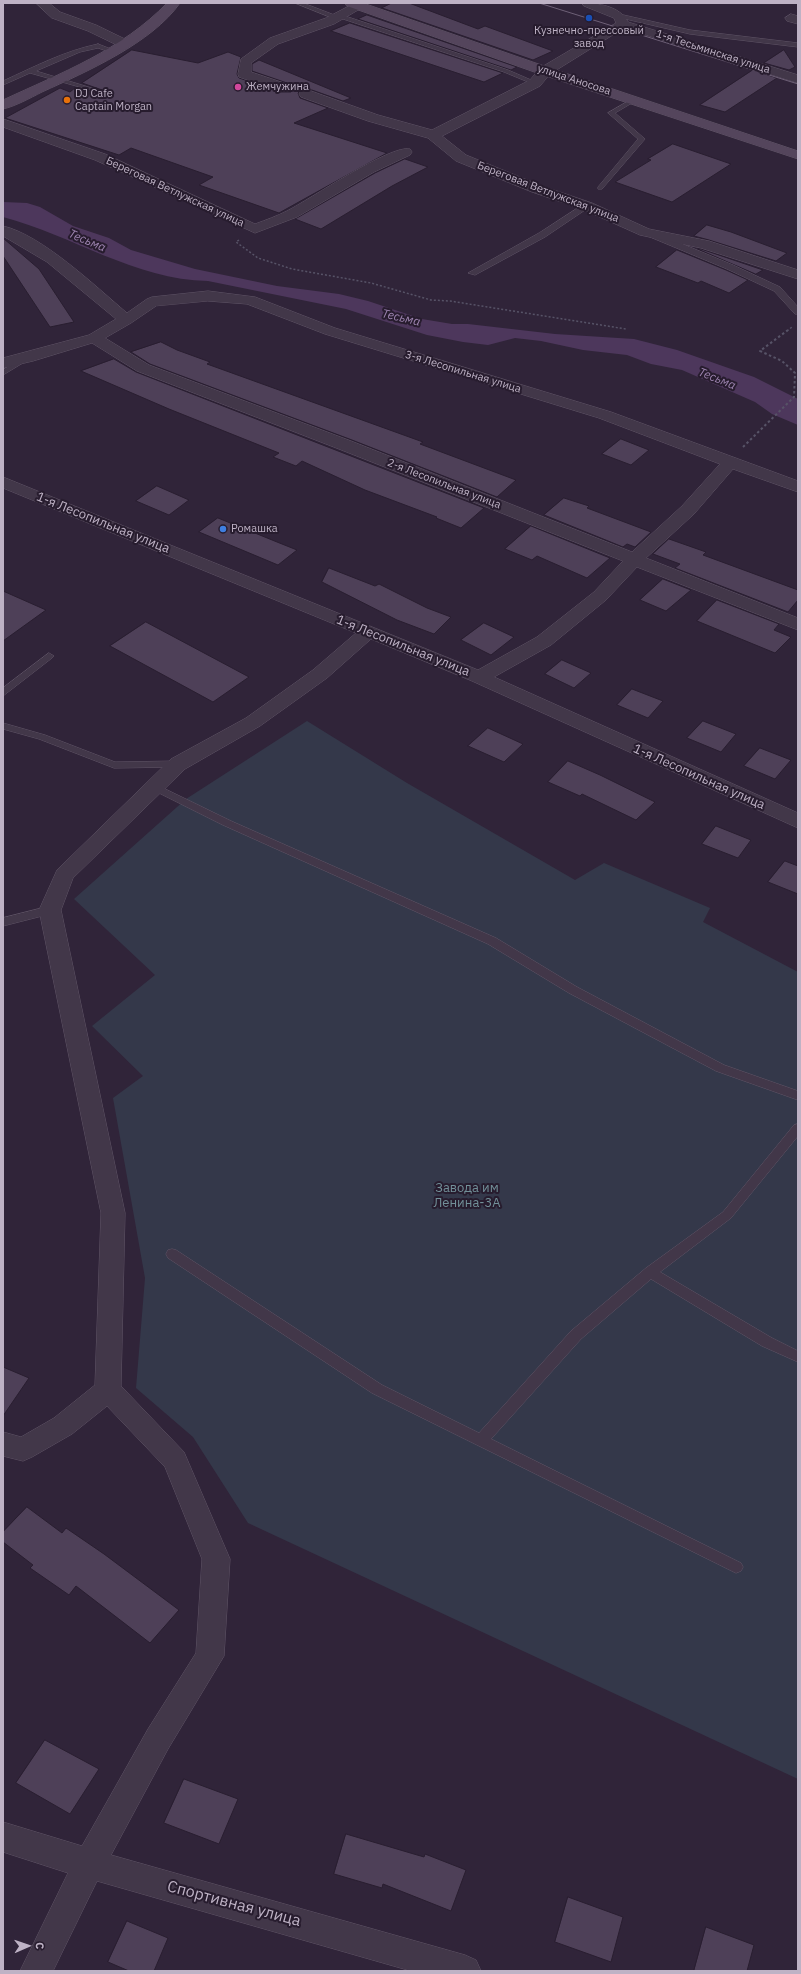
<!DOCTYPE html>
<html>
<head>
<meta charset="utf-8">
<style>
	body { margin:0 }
	#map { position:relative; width:801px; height:1974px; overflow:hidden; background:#302439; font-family:"IBM Plex Sans",sans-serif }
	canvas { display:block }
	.frame { position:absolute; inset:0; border:4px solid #beb2c5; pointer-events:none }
	.north { position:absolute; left:8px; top:1926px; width:40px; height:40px; -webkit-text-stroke:3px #271c2e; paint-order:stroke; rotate:88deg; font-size:11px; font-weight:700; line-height:16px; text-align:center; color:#beb2c5 }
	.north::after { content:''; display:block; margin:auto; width:14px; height:18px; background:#beb2c5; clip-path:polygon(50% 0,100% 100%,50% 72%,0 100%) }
</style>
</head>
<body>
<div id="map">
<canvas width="801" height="1974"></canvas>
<div class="frame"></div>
<div class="north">С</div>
</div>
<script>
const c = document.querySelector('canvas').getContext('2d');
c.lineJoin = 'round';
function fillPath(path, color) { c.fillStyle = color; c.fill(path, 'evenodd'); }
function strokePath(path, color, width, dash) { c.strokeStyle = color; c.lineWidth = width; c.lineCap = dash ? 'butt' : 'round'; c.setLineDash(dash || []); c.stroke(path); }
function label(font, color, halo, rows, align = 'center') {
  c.font = font + ' "IBM Plex Sans",sans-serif'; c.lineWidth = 4; c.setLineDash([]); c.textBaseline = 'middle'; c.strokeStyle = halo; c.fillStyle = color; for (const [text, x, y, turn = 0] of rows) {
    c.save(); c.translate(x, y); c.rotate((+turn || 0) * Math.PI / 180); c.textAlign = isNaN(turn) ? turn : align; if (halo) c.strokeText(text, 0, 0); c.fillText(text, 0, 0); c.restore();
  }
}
const green = new Path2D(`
	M307,721l100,62 168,97 29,-17 106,45 -7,14 95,50v807l-550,-256 -55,-86 -57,-49 9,-110 -32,-180 30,-22 -51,-50 63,-51 -81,-76 112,-100z`);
const water = new Path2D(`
	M3,202l24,1 13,4 33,19 36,12 22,12 64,19 82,17 62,8 29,7 54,18 30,5h16l87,10 79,5 43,11 77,27 44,22v26l-26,-11 -17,-12 -73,-32 -31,-6 -24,-9 -44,-5 -42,-9 -26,-3 -27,7 -25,-3 -36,-7 -81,-26 -138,-28c-73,-1 -136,-46 -205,-64z`);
const building = new Path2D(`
	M392,3h17l69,26 7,-3 68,25 -20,9 -151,-52z
	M367,15l150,52 -6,3 -153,-51z
	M350,23l153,50 -19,9 -153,-51z
	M132,50l66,13 30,-11 13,5 -4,17 2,4 41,14h11l1,-4 -2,-4 -38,-13v-7l7,-4 92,38 -8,3 -31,-11h-11l-3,3 2,5 28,10 -34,15 93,30 -108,60 -80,-28 14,-8 -82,-29 -12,7 -114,-37 55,-30 10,4 6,-5 33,9 -1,-4 -26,-9z
	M784,50l11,17 -6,3 -25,-7z
	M753,70l24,8 -52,34 -25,-7z
	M673,144l58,20 -59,38 -57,-20 36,-22 -3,-1z
	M405,159l23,8 -36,19 -71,43 -26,-10 80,-46z
	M707,225l24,7 56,21 -11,8 -67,-21 -15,-4z
	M3,238l36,31 35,53 -24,5 -47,-71z
	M698,249h3l62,21 -7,4z
	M677,250l49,20 22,10 -19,13 -28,-12 -3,2 -42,-16z
	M161,342l16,8 33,12 -3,2 216,78 -3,2 96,36 -19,17 -145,-57 -202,-76 -19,-12z
	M114,359l22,13 348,136 -23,20 -25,-10 1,-1 -72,-27 -63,-29 -6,5 -23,-9 6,-4 -110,-44 -88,-38z
	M621,439l28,11 -18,15 -29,-11z
	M157,486l32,14 -20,15 -33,-14z
	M564,498l25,8 -2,2 64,24 -16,15 -8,-3 -4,3 -79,-32z
	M218,518l59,24 20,8 -19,15 -79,-33z
	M531,526l79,32 -23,20 -50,-22 -5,4 -27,-11z
	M669,539l37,13 -3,3 95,35v10l-10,12 -113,-44 5,-4 -27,-10z
	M329,568l46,18 4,-2 48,24 24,9 -17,17 -37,-14 -75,-38z
	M663,579l28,11 -25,21 -26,-11z
	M3,591l43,19 -43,31z
	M717,600l62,24 -5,6 17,7 -16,16 -78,-32z
	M146,622l103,55 -36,25 -103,-56z
	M484,623l30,14 -23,18 -30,-15z
	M562,660l29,13 -17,15 -29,-14z
	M632,689l31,12 -15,17 -31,-13z
	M703,721l33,13 -15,18 -34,-14z
	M488,728l35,16 -19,18 -36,-16z
	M760,748l31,12 -16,19 -31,-13z
	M568,761l32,14 55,27 -19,18 -54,-26 -2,2 -32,-14z
	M716,826l35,14 -13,18 -36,-14z
	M785,861l13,5v28l-30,-12z
	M3,1367l26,11 -26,38z
	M27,1507l35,26 4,-5 38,26 75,56 -29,33 -74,-57 -7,9 -39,-27 3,-3 -30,-23v-10z
	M45,1740l54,29 -29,45 -54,-31z
	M184,1779l54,20 -19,45 -55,-21z
	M346,1834l78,23 1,-3 41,16 -15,41 -68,-27 -1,4 -48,-14z
	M568,1897l55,20 -12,45 -56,-20z
	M127,1921l41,17 -14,33h-25l-21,-9z
	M706,1927l48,18 -7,26h-53z`);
const pathFar1 = new Path2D(`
	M239,240l-3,2 22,16 34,11 79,14 60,17 19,1 176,28
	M787,331l5,-4`);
const path = new Path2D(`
	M743,447l51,-50 1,-24 -13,-12 -22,-10 28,-21`);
const lane = new Path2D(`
	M295,3h8l34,13 5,-1 166,55 30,13 -5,1 -29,-12 -164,-54 -5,1z
	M619,14l71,16 108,13v4l-108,-13 -73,-17v-2z
	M98,44l18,7 -3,2 -15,-5 -18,4 -44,19 72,22v2l-78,-22 -27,12v-4c31,-14 61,-30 95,-37z
	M632,99l5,1 -22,13 30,26 -43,50h-4v-2l40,-48 -30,-26z
	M584,204l7,2 -46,31 -70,38 -7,-2 71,-40z
	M650,233h6l77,32 47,22 18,20v7h-3l-21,-23 -47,-22 -77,-32z
	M24,356l7,2 -28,17v-5z
	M49,653l5,3 -2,2 -49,38v-8z
	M3,723l42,12 70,27 63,-1 5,3 -5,3 -64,1 -75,-29 -36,-10z
	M155,784l76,37 265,117 81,49 147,78 74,26v9l-82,-29 -147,-78 -81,-49 -265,-119 -72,-36 -1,-2 1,-2z
	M50,906l4,1 1,3 -1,3 -51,13v-8z
	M798,1124v12l-67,82 -71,54 112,66 26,13v11l-36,-16 -111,-67 -70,60 -90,100 250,124 2,4 -2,4 -5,2 -364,-180 -204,-135 -2,-4 2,-4 4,-1 4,1 206,135 97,48 92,-102 75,-63 77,-56 71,-87z`);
const street = new Path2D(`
	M36,3h13l11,9 36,13 33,16 2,3 -6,4 -4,-1 -33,-16 -36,-13z
	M355,3h8l2,3 -31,18 -56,20 -27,19v9l39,13 1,3 -1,3h-10l-41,-14 -1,-3 3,-15 29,-21 56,-20z
	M582,3c16,0 38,3 46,19l170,53v8l-174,-55 -74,46 -10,12 -98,50 24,19 76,31 50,17 57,26 60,12 89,29v9l-97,-31 -61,-13 -58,-26 -50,-17 -76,-31 -28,-23 -60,-17 -67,-24 -2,-3 2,-3h10l67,24 54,15 98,-50 10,-12 76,-45 -2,-5 -30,-12z
	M791,14l7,2v8l-11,-3 -2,-3z
	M3,119l102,35 150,70c11,-4 22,-8 32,-13 22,-11 104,-67 123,-62l2,3 -2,3 -36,17 -77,45 -42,16 -160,-73 -92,-33z
	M3,226c39,9 92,60 124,87l20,-14 5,-2 56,-6 47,6 80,31 276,84 187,69v11l-65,-23 -39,45 -48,44 152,60v12l-161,-63 -31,33 -55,45 -57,32 304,136v15l-326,-147 -101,-42 -44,39 -67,48 -75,43 -112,109 -12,32 64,303 -4,173 63,66 46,107 -6,97 -56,93 -57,106 354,100 11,5 5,11h-70l-314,-90 -44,90h-33l48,-98 -65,-21v-30l79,24 66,-117 48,-76 6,-94 -37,-92 -58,-61 -35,28 -40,23 -9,4 -20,-5v-24l18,5 33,-19 41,-33 6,-172 -62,-303 18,-40 114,-111 75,-41 67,-48 43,-37 -353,-145v-11l475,193 59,-33 57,-45 29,-31 -284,-112 -202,-78 -45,-28 -59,18 -30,7v-10l86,-23 27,-16 -69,-57 -44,-26zM208,301l39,3 78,30 274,84 121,46 -38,42 -50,46 -281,-111 -202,-76 -44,-27 26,-15 25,-17z`);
const secondary = new Path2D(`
	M167,3h13c-28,40 -94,69 -138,89 -12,6 -26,14 -39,17v-9c58,-27 119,-50 164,-97z
	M345,3h18l187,65 248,83v8l-258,-85 -193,-68z`);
const tram = new Path2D(`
	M539,3l259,81`);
const markers = [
	[589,18,4,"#1a4fb4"],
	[238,87,4,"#d1479c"],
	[67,100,4,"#e8710a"],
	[223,529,4,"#3f7fe0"]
];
const farPoinames = [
	["Кузнечно-прессовый",589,31,"center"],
	["завод",589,44,"center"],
	["Жемчужина",246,87],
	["DJ Cafe",75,94],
	["Captain Morgan",75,107],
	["Ромашка",231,529]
];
const farStreetnames = [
	["1-я Тесьминская улица",713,52,18],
	["улица Аносова",574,80,18],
	["Береговая Ветлужская улица",175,192,25],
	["Береговая Ветлужская улица",548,192,21],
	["3-я Лесопильная улица",463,372,17],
	["2-я Лесопильная улица",444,484,21]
];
const farWaternames = [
	["Тесьма",87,241,23],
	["Тесьма",401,318,13],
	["Тесьма",717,379,22]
];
const streetNames = [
	["1-я Лесопильная улица",103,523,22],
	["1-я Лесопильная улица",403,646,22],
	["1-я Лесопильная улица",699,777,24]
];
const parkNames = [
	["Завода им",467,1188],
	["Ленина-3А",467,1203]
];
const nearStreetnames = [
	["Спортивная улица",234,1904,15]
];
fillPath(green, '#34384a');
fillPath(water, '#4d375c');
fillPath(building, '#4e4058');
strokePath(building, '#291e30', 1);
strokePath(lane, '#605567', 1);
strokePath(street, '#605567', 1);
strokePath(secondary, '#605567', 1);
strokePath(pathFar1, '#575367', 1.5, [2, 2]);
strokePath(path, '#575367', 2, [2.5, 2.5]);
fillPath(lane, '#423749');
fillPath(street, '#423749');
fillPath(secondary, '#54455c');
strokePath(tram, '#6e6077', 1);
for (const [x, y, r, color] of markers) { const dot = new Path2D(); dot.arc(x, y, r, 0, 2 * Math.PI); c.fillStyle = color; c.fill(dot); strokePath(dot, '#271c2e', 1.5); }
label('11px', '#beb2c5', '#271c2e', farPoinames, 'left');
label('11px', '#beb2c5', '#271c2e', farStreetnames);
label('italic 12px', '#9d84b0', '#271c2e', farWaternames);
label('13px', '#beb2c5', '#271c2e', streetNames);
label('13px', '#729099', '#271c2e', parkNames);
label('16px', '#beb2c5', '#271c2e', nearStreetnames);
</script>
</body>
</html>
